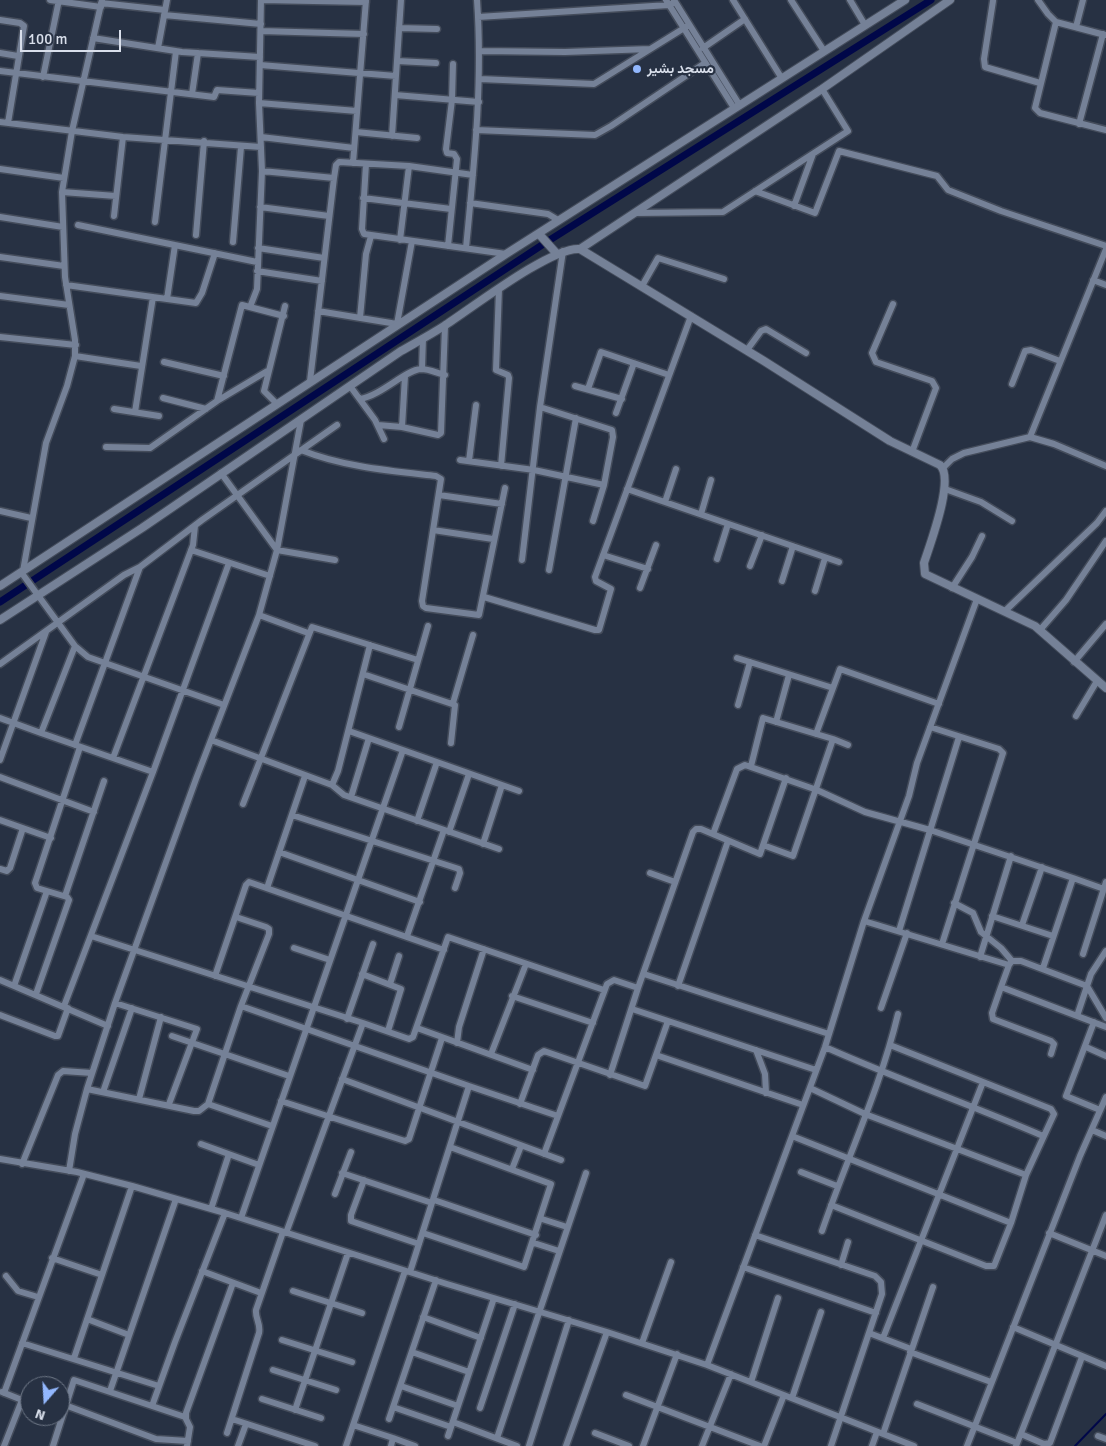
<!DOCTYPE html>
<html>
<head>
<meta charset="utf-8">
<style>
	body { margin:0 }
	#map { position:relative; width:1106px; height:1446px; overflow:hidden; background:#273143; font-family:Signika,sans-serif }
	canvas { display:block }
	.north { position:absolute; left:20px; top:1376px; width:50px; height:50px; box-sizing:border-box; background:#273143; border:1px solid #6e7786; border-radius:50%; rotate:199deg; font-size:14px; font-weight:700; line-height:20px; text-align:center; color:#d9dfeb }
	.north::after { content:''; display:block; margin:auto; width:18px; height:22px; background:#92b7fd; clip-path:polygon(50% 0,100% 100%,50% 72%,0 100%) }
	.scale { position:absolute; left:20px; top:30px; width:101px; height:22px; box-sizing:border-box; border:2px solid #d9dfeb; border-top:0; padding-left:6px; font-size:15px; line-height:18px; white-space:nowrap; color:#d9dfeb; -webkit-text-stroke:4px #273143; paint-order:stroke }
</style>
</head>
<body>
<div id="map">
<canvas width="1106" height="1446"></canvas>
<div class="north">N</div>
<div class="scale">100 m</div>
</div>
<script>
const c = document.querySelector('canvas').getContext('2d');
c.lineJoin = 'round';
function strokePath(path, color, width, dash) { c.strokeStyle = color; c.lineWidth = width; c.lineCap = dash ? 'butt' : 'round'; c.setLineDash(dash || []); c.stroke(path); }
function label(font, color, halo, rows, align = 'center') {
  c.font = font + ' Signika,Vazirmatn,sans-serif'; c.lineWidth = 4.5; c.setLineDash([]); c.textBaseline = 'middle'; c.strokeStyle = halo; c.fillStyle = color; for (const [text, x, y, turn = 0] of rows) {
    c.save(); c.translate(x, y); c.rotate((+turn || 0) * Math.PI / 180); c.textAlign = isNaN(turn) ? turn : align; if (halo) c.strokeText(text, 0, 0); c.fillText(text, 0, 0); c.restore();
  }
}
const stream = new Path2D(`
	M1075,1446l31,-32`);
const canal = new Path2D(`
	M0,602l545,-359 386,-243`);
const minor = new Path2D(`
	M50,0l51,7
	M261,0l105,2
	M666,0l68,108
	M674,0l65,104
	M733,0l48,77
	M791,0l33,51
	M850,0l15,25
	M1038,0l10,14 8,8 49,13
	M993,1l-9,58 1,8 55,16
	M101,3l64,7
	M164,15l97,9
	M478,17l191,-12 6,-3
	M0,20l20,3 4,3 -16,97
	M1056,22l-21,86 5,5 66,17
	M1076,27l7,-27
	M399,28l38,1
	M261,31l103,3
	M93,38l89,14 78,5
	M158,48l9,-48
	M703,48l42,-29
	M480,51l85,1 85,-3
	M0,53l18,3
	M397,61l39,2
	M260,65l136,11
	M0,71l214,26 3,-7 42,3
	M43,77l16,-77
	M480,79l114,5 95,-59
	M192,94l6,-41
	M395,95l84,7
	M259,103l98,8
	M0,122l123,15 138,10
	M1079,124l24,-90
	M476,130l119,5 16,-9 94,-63
	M356,132l61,6
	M392,136l9,-136
	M261,137l93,11
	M353,163l13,-163
	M366,164l-4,65 2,5 142,20
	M0,169l64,9
	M262,171l72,7 -24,203
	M334,178l2,-13 3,-3 70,4 64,9
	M755,191l60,22 24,-62 98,25 11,14 53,21 105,35
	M62,192l54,4
	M363,198l88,11
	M470,203l78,11 10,6
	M794,206l19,-52
	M260,207l69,9
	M635,213l88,-1 125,-81 -26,-42
	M114,216l9,-79
	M0,217l63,10
	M155,222l21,-171
	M78,225l179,37
	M196,235l8,-94
	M400,240l9,-74
	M233,242l8,-95
	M448,246l9,-87 -3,-5 -7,-1 -1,-4 6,-49 1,-36
	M258,248l66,10
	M466,248c8,-83 17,-165 11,-248
	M0,257l64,9
	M257,271l65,10
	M1093,280l13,5
	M66,285l130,18 6,-10 13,-40
	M642,286l16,-28 66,21
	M499,289l-3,81 12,5 1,3 -8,88
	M0,296l69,9
	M167,299l8,-54
	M893,304l-21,49 4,9 56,19 4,7 -24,64
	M250,307l7,-18 5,-118 -3,-68 2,-103
	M318,311l79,13 15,-83
	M360,318l6,-64 5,-18
	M0,337l76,8
	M747,350l14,-19 5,-2 40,24
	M75,356l66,10
	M164,362l60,14
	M422,369l1,-31
	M1012,384l13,-33 6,-1 29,11
	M350,386l25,34 9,19
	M575,386l47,13
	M588,389l13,-37 68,23
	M163,398l43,11
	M360,399c22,-4 45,-29 61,-30 8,0 16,4 24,6
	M217,401l25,-96 42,11
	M276,403l-12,-12 21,-85
	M540,407l72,23 1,7 -9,48 -11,36
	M114,409l45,7
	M135,412l18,-115
	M616,413l18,-50
	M378,425l24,2 36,8 3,-2 4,-107
	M402,427l3,-51
	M1030,437l76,-188
	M106,447l44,1 67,-47 52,-31
	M301,450c42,17 91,21 135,26l5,3 -19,122 1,5 3,2 53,7 26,-127
	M460,460l74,10 70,15
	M469,461l7,-56
	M943,468l9,-9 12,-6 66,-16 24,7 52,22
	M221,473l56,77 58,10
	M627,489l212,73
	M945,489l36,13 31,19
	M439,495l63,9
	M665,502l11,-33
	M0,511l31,7
	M701,514l10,-34
	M433,530l60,9
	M191,550l79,26
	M603,555l45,14
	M717,559l11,-35
	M522,560l18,-153 23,-156
	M750,566l12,-31
	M549,570l27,-152
	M23,571l23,-128 21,-57 8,-30v-16l-10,-63 -3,-85 10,-61 30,-131
	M21,572l54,74 13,11 136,48
	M782,581l11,-35
	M640,588l16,-43
	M952,588l20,-31 10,-21
	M815,591l10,-33
	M484,597l111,33h4l12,-41 -15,-8 -1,-4 96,-261
	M1005,611l92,-88 9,-12
	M259,615l49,18
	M1040,630l26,-30 40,-59
	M75,646l-34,87 112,39
	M737,658l96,30 -17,46
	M1074,662l32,-38
	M0,664l124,-89 16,-8 62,-47 135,-95
	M363,674l92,31 -4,38
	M833,688l7,-19 99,35
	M453,703l20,-68
	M738,705l12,-43
	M1076,716l21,-35
	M0,718l41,15
	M776,722l13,-47
	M399,727l29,-101
	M930,727l69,22 4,4 -61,191
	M349,731l170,60
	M211,740l121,45 6,-14 32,-126
	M75,745l65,-178
	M113,758l80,-213 2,-19
	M0,760l46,-128
	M751,766l12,-48 70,21 15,6
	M0,777l94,35
	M332,785l12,10 155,54
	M351,797l18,-59
	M243,804l69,-177 106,33
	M292,815l167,54 1,4 -5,15
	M0,820l51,18
	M417,821l20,-59
	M449,832l20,-58
	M713,834l24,-65 8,-4 72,25 48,22 65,18 143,48 -30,90
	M483,844l19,-59
	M763,845l30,11 40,-117
	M279,852l141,50
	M0,869l7,2 3,-3 13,-40
	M650,873l25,9
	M1073,878l31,11
	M267,888l38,-112
	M65,896l39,-115
	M954,903l19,10 8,19 20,16 11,13
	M992,916l61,20
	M236,917l30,10 3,2v5l-28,72 -33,98 64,22
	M864,921l145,44 -8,22 105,40
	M1022,925l20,-58
	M899,931l60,-194
	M91,936l272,87
	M407,936l37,-106
	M294,948l36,12
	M1083,954l23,-72
	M980,957l31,-101
	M1009,965l3,-4h9l66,25 19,32
	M362,974l39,15 -13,42
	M644,974l185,60
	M215,976l31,-91 3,-3 195,68
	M0,980l108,46
	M390,984l9,-28
	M14,986l33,-95
	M678,986l50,-145
	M1001,987l-9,26 1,6 58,22 3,3 -3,10
	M36,994l33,-94 -2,-3 -30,-9 -2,-5 45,-136
	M512,996l81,27
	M115,1003l82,26 -28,75
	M64,1006l89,-234 76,-209
	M241,1006l228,80
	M881,1008l26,-75
	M632,1009l184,61
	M0,1015l55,21h3l10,-28
	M1077,1016l14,-42 15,-23
	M347,1019l26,-75
	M1094,1022l-28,74 34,14
	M417,1028l116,42
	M172,1036l117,40
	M457,1043l2,-16 25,-78
	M825,1047c72,32 146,58 218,89
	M1086,1047l20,9
	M756,1050l9,24 1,19
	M491,1054l35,-90
	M656,1055l147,50
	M610,1075l28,-87 55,-156 3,-3h5l59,25 26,-76
	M342,1079l219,81
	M810,1088l55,26 161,61
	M87,1089l107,22h5l9,-7
	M103,1092l29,-84
	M139,1099l22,-82
	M281,1101l124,40 4,-2 33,-101
	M520,1104l18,-49 6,-4 101,35 23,-65
	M1092,1130l14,6
	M792,1136l219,87
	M201,1144l58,21
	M544,1154l63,-170 7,-4 24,8
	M0,1159l77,13 55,14 93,27 222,71 160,48 100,33 207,81
	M22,1164l36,-89 5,-4 29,2
	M512,1169l9,-23
	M69,1171l6,-37 12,-45 28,-86 81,-224 63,-164 18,-65 24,-130
	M801,1172l36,14
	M342,1173l90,30
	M364,1180l-13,35v6l68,23
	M335,1194l16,-42
	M434,1200l102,35
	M831,1205l155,61h8l17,-43 15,-48 28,-61 -3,-5 -161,-64
	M211,1209l18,-55
	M241,1218l162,-468
	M542,1219l25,8
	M822,1231c25,-73 58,-142 76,-217
	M286,1233l77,-210 46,16 4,-2 35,-100 156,53
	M423,1233l101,34 27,-83 -101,-37
	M1049,1233l57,23
	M755,1235l120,41 6,6 1,12 -51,152
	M534,1243l25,8
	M52,1258l50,17
	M841,1265l7,-23
	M743,1267l133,46
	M202,1271l59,22
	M410,1272l59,-186 89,30
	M6,1276l12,15 20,6
	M293,1291l69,22
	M423,1317l58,21
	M87,1319l42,16
	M1013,1327l93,39
	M869,1333l42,16
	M883,1338l100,-256
	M282,1340l70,22
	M22,1343l137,43
	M642,1343l29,-81
	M412,1352l57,20
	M910,1352l81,30
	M74,1358l58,-172
	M707,1365l118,-318 39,-126 45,-125 8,-33 60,-164
	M273,1370l63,20
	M751,1382l27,-84
	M401,1386l57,20
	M110,1391l66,-192
	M2,1392l20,8 -18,46
	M4,1393l80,-219
	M626,1395l134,51
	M792,1398l29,-86
	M262,1399l59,19
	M917,1404l100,39
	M65,1405l91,34 32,2
	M152,1406l23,-64 50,-129
	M393,1407l58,20
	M480,1408l35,-104
	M295,1410l53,-157
	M232,1419l83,27
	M389,1419l47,-139
	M453,1422l64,24
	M353,1425l40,13 -2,8
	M227,1433l32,-100c2,-9 -4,-15 -3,-23l27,-78
	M595,1433l34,13
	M883,1434l50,-147
	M1021,1434l23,10 6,-1 32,-86
	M448,1436l46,-138
	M1098,1436l8,3
	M393,1438l22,8
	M497,1438l89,-265
	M53,1446l21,-66 111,37
	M187,1446l3,-19 -4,-8v-6l47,-130
	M238,1446l8,-22
	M346,1446l59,-175
	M529,1446l40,-126
	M566,1446l41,-114
	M643,1446l34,-92
	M702,1446l29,-72
	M764,1446l20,-51
	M872,1446l5,-14
	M967,1446l113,-290 26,-59
	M1016,1446l90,-231`);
const tertiary = new Path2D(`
	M539,234l18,20
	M580,249l242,-160 128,-89
	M0,586l506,-332 399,-254
	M0,620l142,-92 259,-177c14,-8 29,-16 43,-25 28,-18 108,-80 136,-77l184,112 126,80 50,24c15,14 -10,79 -16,98l1,11 110,52 71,62`);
const markers = [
	[637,69,5,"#92b7fd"]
];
const poiNames = [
	["مسجد بشیر",647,69]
];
strokePath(stream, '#000749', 2);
strokePath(canal, '#000749', 7);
strokePath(minor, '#444c5b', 9);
strokePath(tertiary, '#444c5b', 10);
strokePath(minor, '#758197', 6);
strokePath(tertiary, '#758197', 8);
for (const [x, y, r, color] of markers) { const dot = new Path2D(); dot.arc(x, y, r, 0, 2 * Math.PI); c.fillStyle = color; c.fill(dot); strokePath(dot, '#273143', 2); }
label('bold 14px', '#d9dfeb', '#273143', poiNames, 'left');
</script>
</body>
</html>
